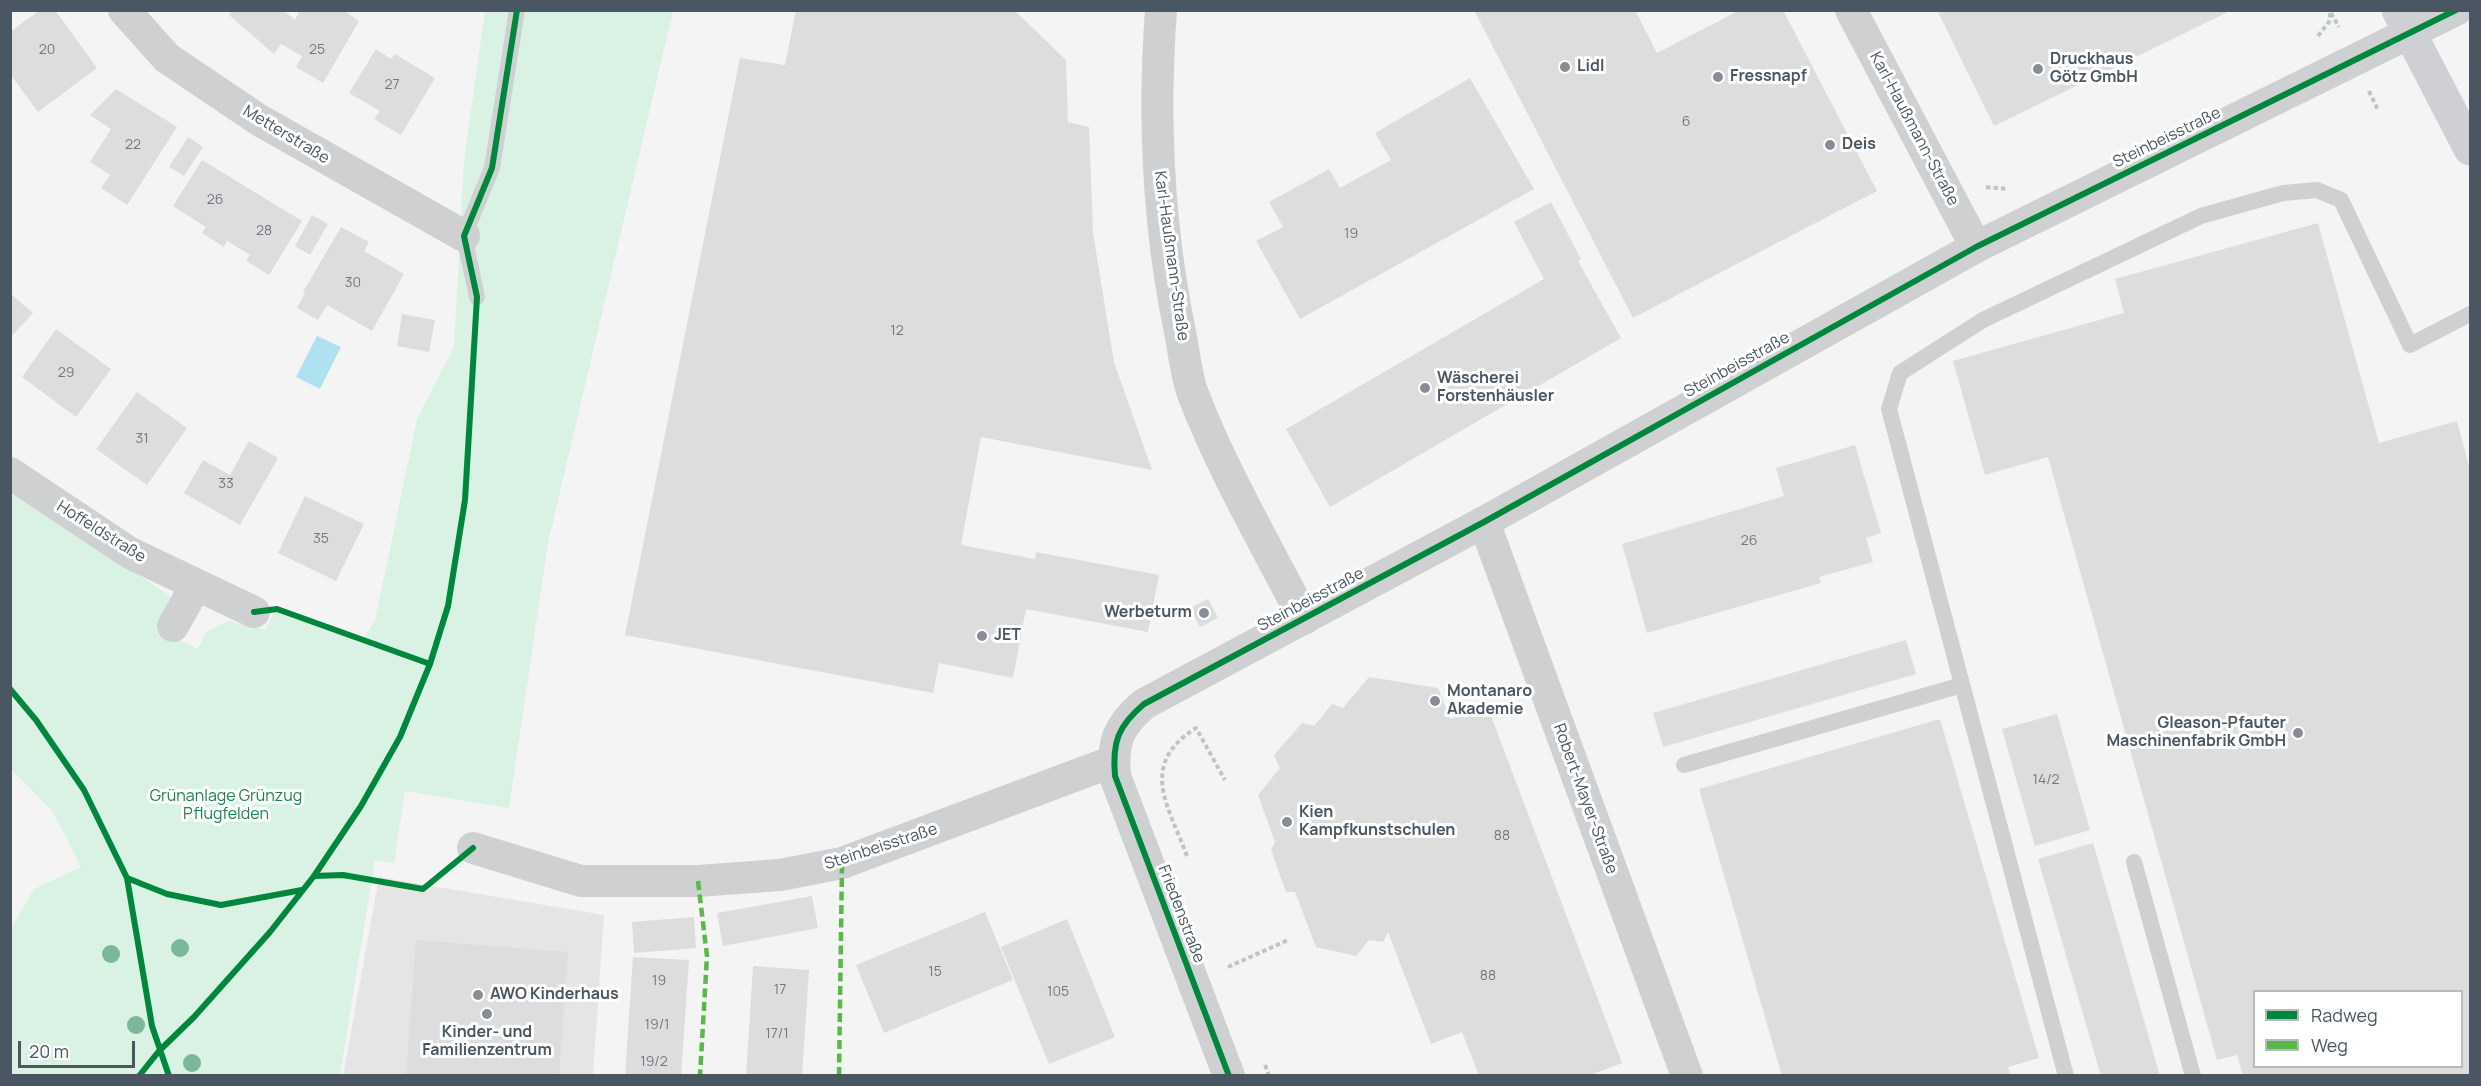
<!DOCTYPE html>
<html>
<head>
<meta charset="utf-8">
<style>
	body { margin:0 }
	#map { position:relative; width:2481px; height:1086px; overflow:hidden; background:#f4f4f4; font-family:Manrope,sans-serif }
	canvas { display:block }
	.frame { position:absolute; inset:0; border:12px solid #4a5661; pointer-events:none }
	.legend { position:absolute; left:2253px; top:990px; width:210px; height:78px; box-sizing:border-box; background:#fff; border:2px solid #b7bbc0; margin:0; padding:8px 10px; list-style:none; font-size:18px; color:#4a5661 }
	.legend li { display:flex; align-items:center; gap:12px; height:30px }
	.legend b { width:30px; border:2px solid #b7bbc0 }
	.scale { position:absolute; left:18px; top:1041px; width:117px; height:27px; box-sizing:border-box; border:3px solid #4a5661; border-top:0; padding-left:8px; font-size:18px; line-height:21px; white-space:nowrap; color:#4a5661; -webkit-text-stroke:4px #fff; paint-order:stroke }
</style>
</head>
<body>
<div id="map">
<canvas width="2481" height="1086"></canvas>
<div class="frame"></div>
<ul class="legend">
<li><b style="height:8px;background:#00873e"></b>Radweg</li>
<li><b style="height:8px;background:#58b947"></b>Weg</li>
</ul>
<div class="scale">20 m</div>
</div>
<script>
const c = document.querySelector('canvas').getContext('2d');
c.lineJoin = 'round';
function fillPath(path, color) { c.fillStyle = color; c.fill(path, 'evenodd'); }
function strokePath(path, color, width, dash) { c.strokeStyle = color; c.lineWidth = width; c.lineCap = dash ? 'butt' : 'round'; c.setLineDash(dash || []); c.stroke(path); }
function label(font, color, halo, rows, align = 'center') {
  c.font = font + ' Manrope,sans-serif'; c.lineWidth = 6; c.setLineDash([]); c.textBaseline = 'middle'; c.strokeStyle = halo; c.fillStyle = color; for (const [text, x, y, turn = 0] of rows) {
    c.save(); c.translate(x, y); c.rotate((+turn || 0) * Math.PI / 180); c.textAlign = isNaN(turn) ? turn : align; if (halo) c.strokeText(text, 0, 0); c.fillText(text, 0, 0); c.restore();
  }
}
const education = new Path2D(`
	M379,877l225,38 -11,160 -250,1z`);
const green = new Path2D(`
	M485,11h188l-125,532 -39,265 -104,-17 -11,72 -19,-3 -35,215h-329v-146l23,-40 47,-22 -28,-55 -42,-43 -1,-280 160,107 -14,34 42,19 8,-17 22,-11 38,9 10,-23 85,36 14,-22 42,-202 37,-72 10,-187z`);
const water = new Path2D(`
	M317,336l24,11 -21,42 -24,-12z`);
const building = new Path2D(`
	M40,10h15l42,58 -59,44 -28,-38v-42z
	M233,10h50l12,10 5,-10h43l16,11 -36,62 -27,-16 6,-11 -21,-12 -7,10 -45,-39z
	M796,10h218l52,50 2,62 21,5 4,106 21,129 38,108 -171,-33 -20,108 74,14 1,-7 123,23 -11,57 -122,-23 -13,69 -74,-15 -6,30 -308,-58 115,-577 45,7z
	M1474,10h161l22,43 83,-43h43l94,181 -244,127z
	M1937,10h288l1,3 -232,113z
	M376,49l15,10 4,-5 40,24 -34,57 -27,-16 6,-8 -31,-18z
	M1470,78l64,111 -234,130 -44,-78 27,-14 -14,-25 60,-33 11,19 51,-28 -16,-27z
	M116,89l61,38 -50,78 -26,-17 9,-13 -20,-13 21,-33 -21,-14z
	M188,137l15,10 -19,29 -15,-9z
	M202,160l100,61 -33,54 -23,-14 4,-6 -23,-14 -3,6 -22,-14 4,-6 -33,-21z
	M1551,202l30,57 -3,2 43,77 -291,169 -44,-78 258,-150 -30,-57z
	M312,215l16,9 -18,31 -15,-9z
	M2318,223l61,220 78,-22 13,49v606h-227l-6,-21 -20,5 -169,-603 -63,18 -32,-114 171,-48 -9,-34zM2254,992h208v74h-208z
	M341,227l28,15 -5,9 40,23 -32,57 -45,-26 -9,15 -21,-12 8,-15 -2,-1z
	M10,293l23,20 -23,25z
	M402,314l33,6 -6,32 -32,-6z
	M56,329l55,40 -35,48 -54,-40z
	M137,392l50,36 -40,57 -51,-36z
	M249,441l29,17 -38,67 -56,-32 19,-33 27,15z
	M1855,445l26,88 -15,5 7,24 -54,15 2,6 -174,50 -25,-89 162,-48 -8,-28z
	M305,496l59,28 -28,57 -58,-28z
	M1208,599l10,19 -18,9 -10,-19z
	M1906,640l10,34 -253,73 -10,-34z
	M1369,677l69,11 12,31 37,-14 135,358 -34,13h-109l-17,-44 -31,12 -43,-112 -5,10 -14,-2 -13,16 -40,-9 -21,-55h-9l-15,-42 4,-8 -17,-47 22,-27 -6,-13 28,-32 12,3 18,-22 11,4z
	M2057,714l33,116 -55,16 -33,-117z
	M1940,719l99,339 -31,9 3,9h-229l-83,-287z
	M2093,843l67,233h-59l-63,-217z
	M812,896l6,32 -95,18 -6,-33z
	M985,912l28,68 -129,53 -28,-68z
	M694,917l2,31 -62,5 -2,-31z
	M1067,919l48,118 -66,27 -48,-117z
	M416,940l152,12 -9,124h-153z
	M633,957l56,3 -8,116h-56z
	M753,966l56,4 -7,106h-56z`);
const path = new Path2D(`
	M2331,13l8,14
	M2318,36l11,-14 2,-12
	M2369,91l9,19
	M1986,187l22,2
	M1187,856c-19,-51 -49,-91 9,-128l29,52
	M1228,967l60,-27
	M1265,1065l4,11`);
const lane = new Path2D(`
	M477,297l-13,-61 28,-68 25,-158
	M1684,765l278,-80
	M2134,862l59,214
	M2066,1076l-177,-667 11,-36 83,-53 218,-104 82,-23 34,-3 24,10 69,145 60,-31`);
const street = new Path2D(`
	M124,10l43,48 92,62 205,116
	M1161,10c-8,108 -3,216 19,322 4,20 6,43 13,62 30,78 73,151 111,225
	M1851,10l125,237
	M10,473l120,80 124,59
	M1484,522l203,554
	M173,626l23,-41
	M473,848l108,33h117l82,-6 62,-12 272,-102
	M1229,1076l-114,-300c-3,-34 3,-50 29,-72l340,-182 492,-275 480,-237`);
const secondary = new Path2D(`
	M2398,10l72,139`);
const quiet = new Path2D(`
	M698,881l9,75 -7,120
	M839,1076l3,-213`);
const cycleway = new Path2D(`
	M254,612l23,-3 153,55
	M10,689l26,31 48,70 43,88 25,148 17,50
	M314,876l29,-1 80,14 50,-41
	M127,878l40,16 54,11 81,-15
	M139,1076l20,-25 35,-34 76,-85 44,-56 47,-70 39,-69 30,-73 18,-58 17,-106 12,-203 -13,-61 28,-68 25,-158
	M1229,1076l-114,-300c-3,-34 3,-50 29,-72l340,-182 492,-275 480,-237`);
const trees = [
	[180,948],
	[111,954],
	[136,1025],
	[192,1063]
];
const markers = [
	[1565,67,6,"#868d94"],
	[2038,69,6,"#868d94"],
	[1718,77,6,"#868d94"],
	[1830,145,6,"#868d94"],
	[1425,388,6,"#868d94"],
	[1204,613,6,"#868d94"],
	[982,636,6,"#868d94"],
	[1435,701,6,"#868d94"],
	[2298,733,6,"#868d94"],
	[1287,822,6,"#868d94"],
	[478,995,6,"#868d94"],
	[487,1014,6,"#868d94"]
];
const numberNames = [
	["20",47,50],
	["25",317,50],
	["27",392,85],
	["6",1686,122],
	["22",133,145],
	["26",215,200],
	["28",264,231],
	["19",1351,234],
	["30",353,283],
	["12",897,331],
	["29",66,373],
	["31",142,439],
	["33",226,484],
	["35",321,539],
	["26",1749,541],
	["14/2",2046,780],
	["88",1502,836],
	["15",935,972],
	["88",1488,976],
	["19",659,981],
	["17",780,990],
	["105",1058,992],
	["19/1",657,1025],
	["17/1",777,1034],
	["19/2",654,1062]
];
const poiNames = [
	["Druckhaus",2050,60],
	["Götz GmbH",2050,78],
	["Lidl",1577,67],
	["Fressnapf",1730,77],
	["Deis",1842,145],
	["Wäscherei",1437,379],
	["Forstenhäusler",1437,397],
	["Werbeturm",1192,613,"right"],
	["JET",994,636],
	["Montanaro",1447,692],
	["Akademie",1447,710],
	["Gleason-Pfauter",2286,724,"right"],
	["Maschinenfabrik GmbH",2286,742,"right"],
	["Kien",1299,813],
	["Kampfkunstschulen",1299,831],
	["AWO Kinderhaus",490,995],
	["Kinder- und",487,1033,"center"],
	["Familienzentrum",487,1051,"center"]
];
const streetNames = [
	["Karl-Haußmann-Straße",1914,129,62],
	["Metterstraße",286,135,31],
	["Steinbeisstraße",2167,138,-26],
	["Karl-Haußmann-Straße",1171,256,82],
	["Steinbeisstraße",1737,365,-29],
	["Hoffeldstraße",101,532,32],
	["Steinbeisstraße",1311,600,-28],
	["Robert-Mayer-Straße",1585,799,70],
	["Steinbeisstraße",881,847,-18],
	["Friedenstraße",1181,914,69]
];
const parkNames = [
	["Grünanlage Grünzug",226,797],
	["Pflugfelden",226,815]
];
fillPath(education, '#e6e5e6');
fillPath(green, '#d9f2e3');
fillPath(water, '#aee2f0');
fillPath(building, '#ddddde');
strokePath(path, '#bcc7c4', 4, [4.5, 3]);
strokePath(lane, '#ced0d2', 16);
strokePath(street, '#ced0d2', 32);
strokePath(secondary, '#ced0d4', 33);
strokePath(quiet, '#58b947', 4.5, [9, 4.5]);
strokePath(cycleway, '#00873e', 6);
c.fillStyle = '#7ab899';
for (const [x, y] of trees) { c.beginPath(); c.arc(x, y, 9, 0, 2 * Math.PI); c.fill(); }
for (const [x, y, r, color] of markers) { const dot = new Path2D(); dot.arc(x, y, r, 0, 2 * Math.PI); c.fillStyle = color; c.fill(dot); strokePath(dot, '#fff', 2); }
label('14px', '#707881', null, numberNames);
label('bold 16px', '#4a5661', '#fff', poiNames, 'left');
label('16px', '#4a5661', '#fff', streetNames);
label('16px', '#17864f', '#fff', parkNames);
</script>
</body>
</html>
